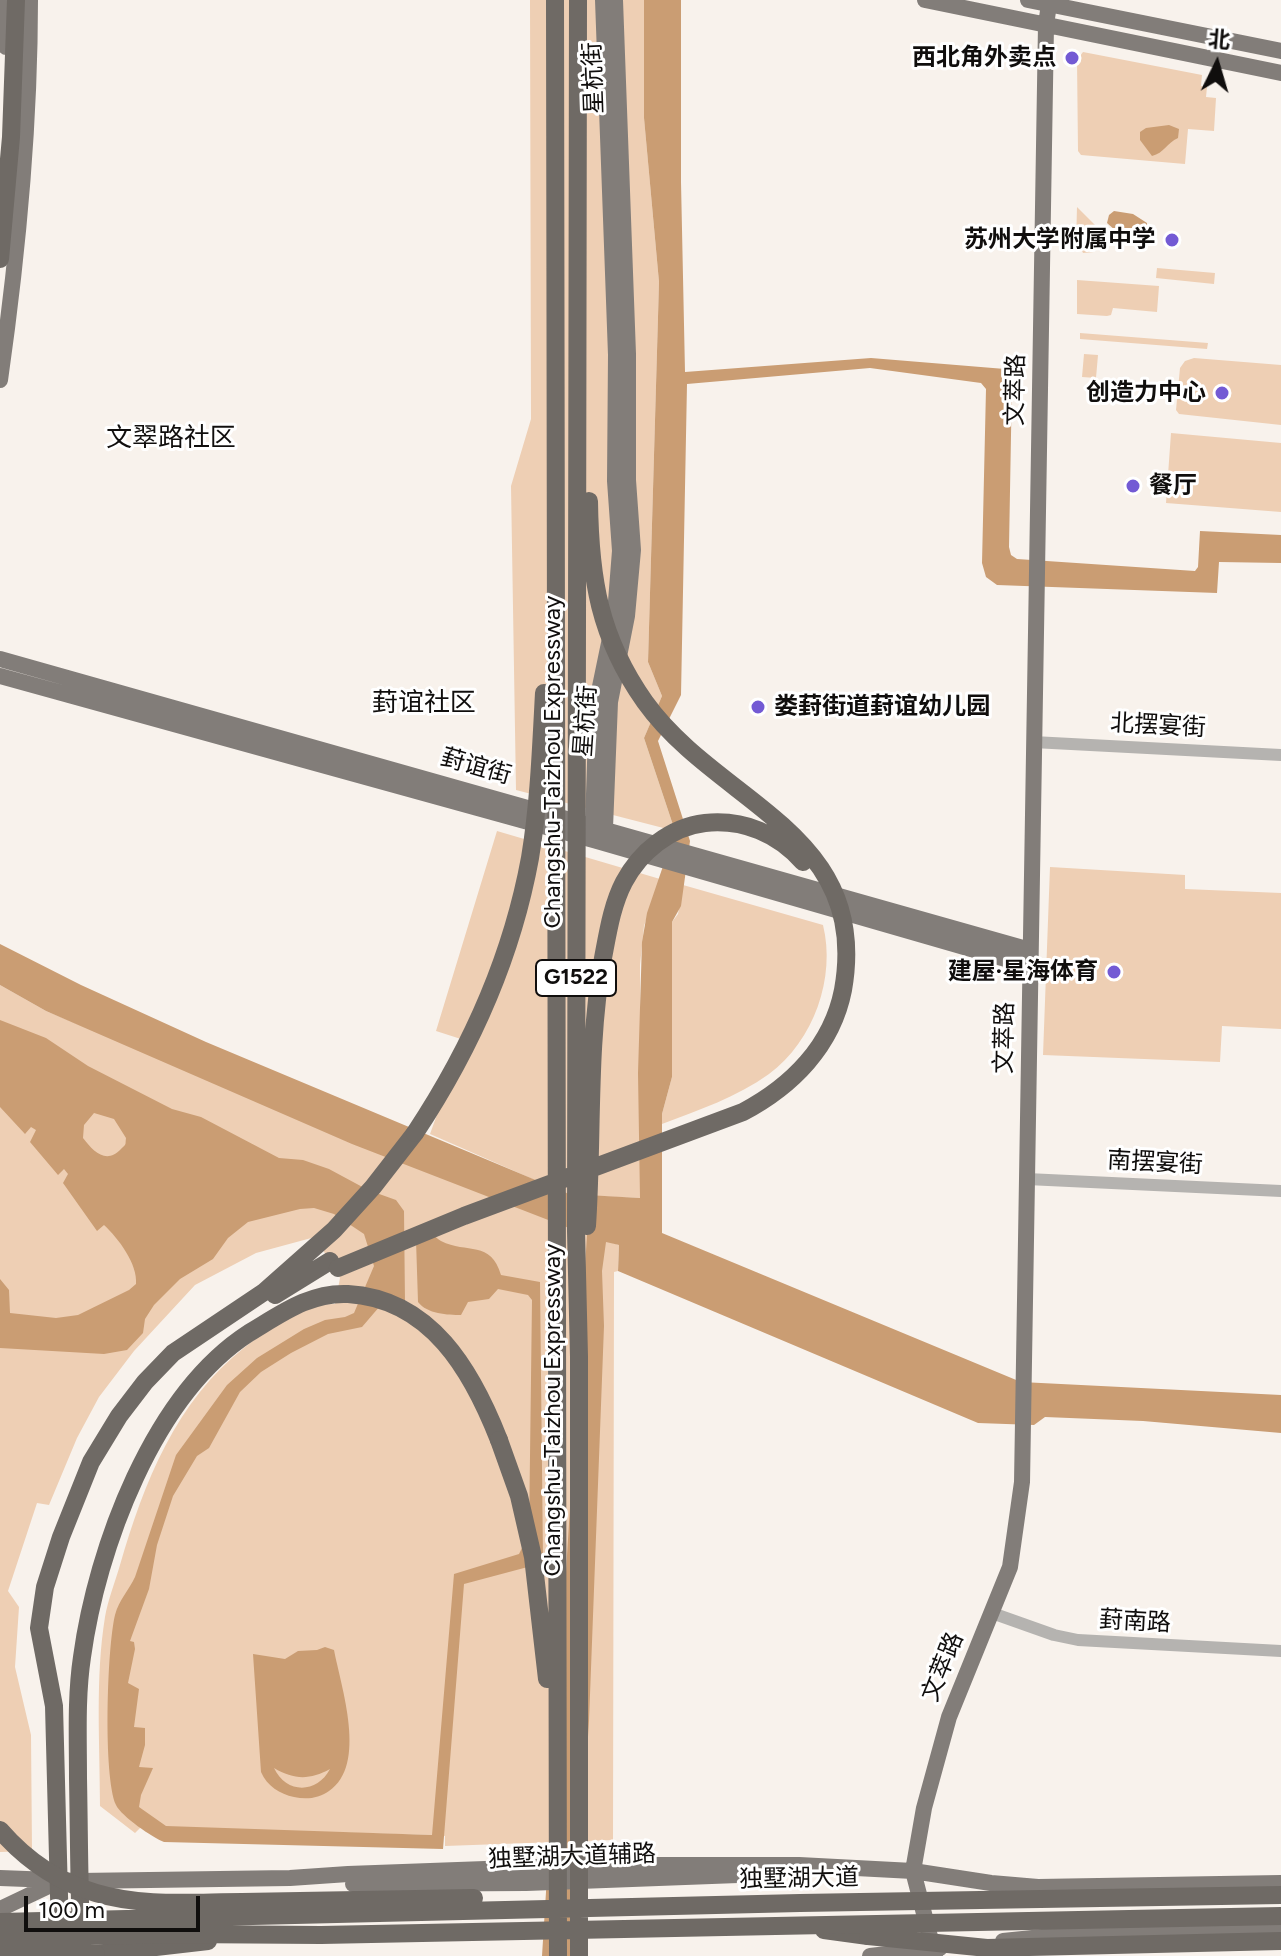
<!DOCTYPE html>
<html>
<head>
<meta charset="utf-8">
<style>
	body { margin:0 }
	#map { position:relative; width:1281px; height:1956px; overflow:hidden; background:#f8f2ec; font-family:Figtree,"Noto Sans SC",sans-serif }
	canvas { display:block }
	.north { position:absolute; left:1177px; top:24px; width:80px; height:80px; -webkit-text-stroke:6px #fff; paint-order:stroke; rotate:5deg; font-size:22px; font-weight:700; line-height:32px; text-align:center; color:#100e0d }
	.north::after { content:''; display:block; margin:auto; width:28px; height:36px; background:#100e0d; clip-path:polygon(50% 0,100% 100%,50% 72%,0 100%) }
	.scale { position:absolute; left:24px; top:1896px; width:176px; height:36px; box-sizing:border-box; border:4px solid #100e0d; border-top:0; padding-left:10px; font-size:24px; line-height:28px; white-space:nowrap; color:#100e0d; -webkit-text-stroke:6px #fff; paint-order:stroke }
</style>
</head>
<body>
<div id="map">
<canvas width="1281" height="1956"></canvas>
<div class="north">北</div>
<div class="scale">100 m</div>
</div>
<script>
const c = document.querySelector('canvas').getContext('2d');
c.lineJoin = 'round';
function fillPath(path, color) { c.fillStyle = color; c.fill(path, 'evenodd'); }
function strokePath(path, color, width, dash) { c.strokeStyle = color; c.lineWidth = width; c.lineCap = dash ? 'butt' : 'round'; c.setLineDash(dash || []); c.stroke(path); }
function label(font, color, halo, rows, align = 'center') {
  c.font = font + ' Figtree,"Noto Sans SC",sans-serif'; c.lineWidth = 6; c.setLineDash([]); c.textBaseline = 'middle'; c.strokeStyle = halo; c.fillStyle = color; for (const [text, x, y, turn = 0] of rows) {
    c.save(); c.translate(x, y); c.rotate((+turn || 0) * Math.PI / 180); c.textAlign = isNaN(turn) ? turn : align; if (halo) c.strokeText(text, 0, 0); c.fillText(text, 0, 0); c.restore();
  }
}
const green = new Path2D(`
	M530,0h114v118l15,164 -11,380 14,34 -18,42 31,93 -159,-41 -5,-304 20,-67z
	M1083,52l119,23 -1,11 6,1 -1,10 10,1 -2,33 -26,-2 -3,35 -104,-9 -3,-4 -1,-91z
	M1077,207l20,20 35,16 -36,-4 -2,13 -11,1 -3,-7 -4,-1z
	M1157,268l58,5 -1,11 -58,-6z
	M1077,280l82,6 -2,26 -44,-4 -2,7 -4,1 -30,-2z
	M1080,333l128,10 -1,6 -127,-10z
	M1084,354l14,1 -2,23 -14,-1z
	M1194,358l87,7v60l-102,-11 -3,-4 4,-42 5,-7z
	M1171,433l110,10v69l-115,-9z
	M497,831l163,48 -16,47 -4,39v233l-71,-3 -139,-61 34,-94 -28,-9z
	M1050,867l135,8v14l96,4v136l-59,-3 -2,36 -177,-7z
	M683,885l140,40c13,52 -9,116 -54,149 -32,23 -70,36 -107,50v-10l10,-37v-155l6,-8z
	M0,985l46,26 541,224 32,10 -1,26 -4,1 -1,568 -168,6v-10l-13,-1 -291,-8 -6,6 -35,-27c0,-63 -5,-127 5,-189 3,-17 10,-35 15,-52 24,-83 56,-164 125,-218 30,-23 50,-43 90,-43l5,-26 -25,-41 -59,16 -61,32 -61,66 -35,46 -22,41 -28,67 -12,-2 -29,88 11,16 -4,60 16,68 1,116 -32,1z`);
const water = new Path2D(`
	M644,0h37v182l4,190 186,-14 134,11 7,10 -3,168 2,8 6,4 178,12 3,-4 2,-36 81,4v28l-62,-1 -2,31 -220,-8 -11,-8 -4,-14 4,-174 -5,-6 -111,-15 -183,16 -6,311 -23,46 32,100 -9,65 -9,16v155l-10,37v119l359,149 260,13v38l-138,-12 -98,-4 -11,8 -56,-2 -360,-152 1,-26 -13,-3 -4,29 2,55 -15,395 -15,235h-32l45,-721 -235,-91 -306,-133 -46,-26v-41l81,41 125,57 363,152 71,4 -2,-125 4,-131 5,-29 28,-82 -31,-93 18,-42 -14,-34 11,-380 -15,-164z
	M1169,125l10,4 -1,9c-11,5 -14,15 -26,18l-12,-16v-8l6,-4z
	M1114,211l19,3 14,9v9l-10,6 -21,-7 -9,-8 2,-8z
	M0,1020l46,18 42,28 84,43 29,8 78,41 24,2 26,9 39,21 28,10 8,11 1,92 -25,3 -18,21 -34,7 -37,19 -30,19 -21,20 -31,56 -12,8 -24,40 -16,49 -8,44 -19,52 4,1 1,7 -7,34 11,6 -5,38 11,1v17l-6,22 14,1 -12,27 -2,12 27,19 266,9 22,-261 65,-20 10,-20 3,-234 -4,-5 -30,-6 -9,10 -21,3 -7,13c-13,0 -34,-1 -43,-13l-2,-62 10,-12c4,4 10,10 15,13 26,13 50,-1 60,34l39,7 3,279 -4,3 -75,20 -21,265 -279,-7c-11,-4 -43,-26 -48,-37 -13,-29 -9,-157 -1,-190 4,-15 14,-25 20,-38l41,-122 51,-70 30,-27 47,-29 21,-9 20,-3 9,-4 20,-47 -10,-32 -30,-20 -20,-6 -14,1 -52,13 -20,16 -15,21 -33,20 -26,26 -9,14 -2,14 -16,17 -23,4 -104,-6v-69l9,11 1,23 46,5 22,-3 51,-25 7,-6c2,-20 -18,-46 -32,-59l-7,6 -34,-48 5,-9 -4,-5 -6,6 -28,-33 6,-12 -5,-3 -6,7 -25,-27zM94,1113l20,6 12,19c-1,8 1,5 -5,11 -15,16 -28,2 -38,-11l1,-13z
	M325,1647l9,3c7,37 34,115 -5,141 -10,7 -22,9 -35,6 -14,-3 -27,-11 -33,-25l-8,-118 32,5 13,-8 19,-1zM274,1768c20,12 36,12 56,1 -13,25 -44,25 -56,-1z`);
const minor = new Path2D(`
	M1033,742l248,13
	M1027,1179l254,12
	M992,1613l62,22 24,5 203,11`);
const major = new Path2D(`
	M6,0v47
	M925,0l356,73
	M1028,0l253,51
	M0,380c18,-126 30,-253 30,-380
	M0,659l1030,291
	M0,676l597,165 433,125
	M596,835l-3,-10 4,-124 18,-87 5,-63 -5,-70 1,-126 -13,-355
	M600,836l5,-8 5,-126 17,-86 6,-66 -5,-70v-126l-13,-354
	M0,1878l79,3 211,-3 58,-4 247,-9h204l114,6 78,12 47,4 243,-4
	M353,1884l173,-1 212,-8
	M0,1909l57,-27
	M1003,1941l59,-6 219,-5
	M870,1956l70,-8
	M935,1956l-22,-85 11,-63 25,-91 61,-150 12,-85 24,-1457 3,-21`);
const highway = new Path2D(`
	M275,1295l55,-34
	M824,1930l44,6
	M60,1933l-6,-227 -15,-78 6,-41 16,-50 30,-75 28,-46 26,-34 28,-29 91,-61 70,-62 39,-43 42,-54
	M81,1935c-2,-52 -2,-105 -3,-157 0,-40 -2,-81 4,-121 15,-109 71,-262 167,-324 32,-19 61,-41 99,-39 83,5 124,77 151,146
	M96,1954l112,-13`);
const highwayBridge = new Path2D(`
	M555,0l3,1956
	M578,0l-2,1231 3,126v599
	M0,259l11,-122 5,-137
	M415,1133c55,-83 97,-177 115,-275 9,-54 11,-110 14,-165
	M587,1226c6,-89 0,-179 16,-268 5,-26 9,-53 21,-76 16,-30 46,-55 81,-59 39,-4 73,11 98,39
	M338,1268l126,-52 279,-104c49,-26 89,-66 100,-122 28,-158 -124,-185 -198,-288 -46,-65 -55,-124 -56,-201
	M499,1440l20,56 14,61 14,122
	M0,1830c26,30 58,52 96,63 46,14 98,9 146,9 77,-1 155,-3 232,-4
	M0,1922l800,-19 481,-8
	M868,1936l119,12 294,-7
	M0,1938l178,-4 143,1 960,-19
	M0,1953l96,1`);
const markers = [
	[1072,58,8,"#735ad4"],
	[1172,240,8,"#735ad4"],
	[1222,393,8,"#735ad4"],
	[1133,486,8,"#735ad4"],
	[758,707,8,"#735ad4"],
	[1114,972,8,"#735ad4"]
];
const shields = [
	[576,978,80]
];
const shieldNames = [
	["G1522",576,978]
];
const poiNames = [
	["西北角外卖点",1056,58],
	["苏州大学附属中学",1156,240],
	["创造力中心",1206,393],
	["餐厅",1149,486,"left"],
	["娄葑街道葑谊幼儿园",774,707,"left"],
	["建屋·星海体育",1098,972]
];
const streetNames = [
	["星杭街",594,78,-92],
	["文萃路",1016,390,-89],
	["星杭街",586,721,-86],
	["北摆宴街",1158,726,3],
	["Changshu-Taizhou Expressway",553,762,-90],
	["葑谊街",476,767,16],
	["文萃路",1005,1038,-89],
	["南摆宴街",1155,1163,3],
	["Changshu-Taizhou Expressway",553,1410,-90],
	["葑南路",1135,1622,3],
	["文萃路",943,1667,-68],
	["独墅湖大道辅路",572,1857,-2],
	["独墅湖大道",799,1879,-1]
];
const neighbourhoodNames = [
	["文翠路社区",171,438],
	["葑谊社区",424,703]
];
fillPath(green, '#eecfb4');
fillPath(water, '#ca9d73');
strokePath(minor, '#b5b3b0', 12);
strokePath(major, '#827d79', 16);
strokePath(highway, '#6f6a65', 18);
strokePath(highwayBridge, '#6f6a65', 18);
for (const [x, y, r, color] of markers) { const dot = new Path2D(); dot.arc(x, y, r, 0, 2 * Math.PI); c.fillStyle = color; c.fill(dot); strokePath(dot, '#fff', 3); }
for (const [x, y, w] of shields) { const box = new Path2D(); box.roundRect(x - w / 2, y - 18, w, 36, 6); c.fillStyle = '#fff'; c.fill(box); strokePath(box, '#100e0d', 2); }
label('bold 22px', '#100e0d', null, shieldNames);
label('bold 24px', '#100e0d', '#fff', poiNames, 'right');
label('24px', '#100e0d', '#fff', streetNames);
label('26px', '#100e0d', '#fff', neighbourhoodNames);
</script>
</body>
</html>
